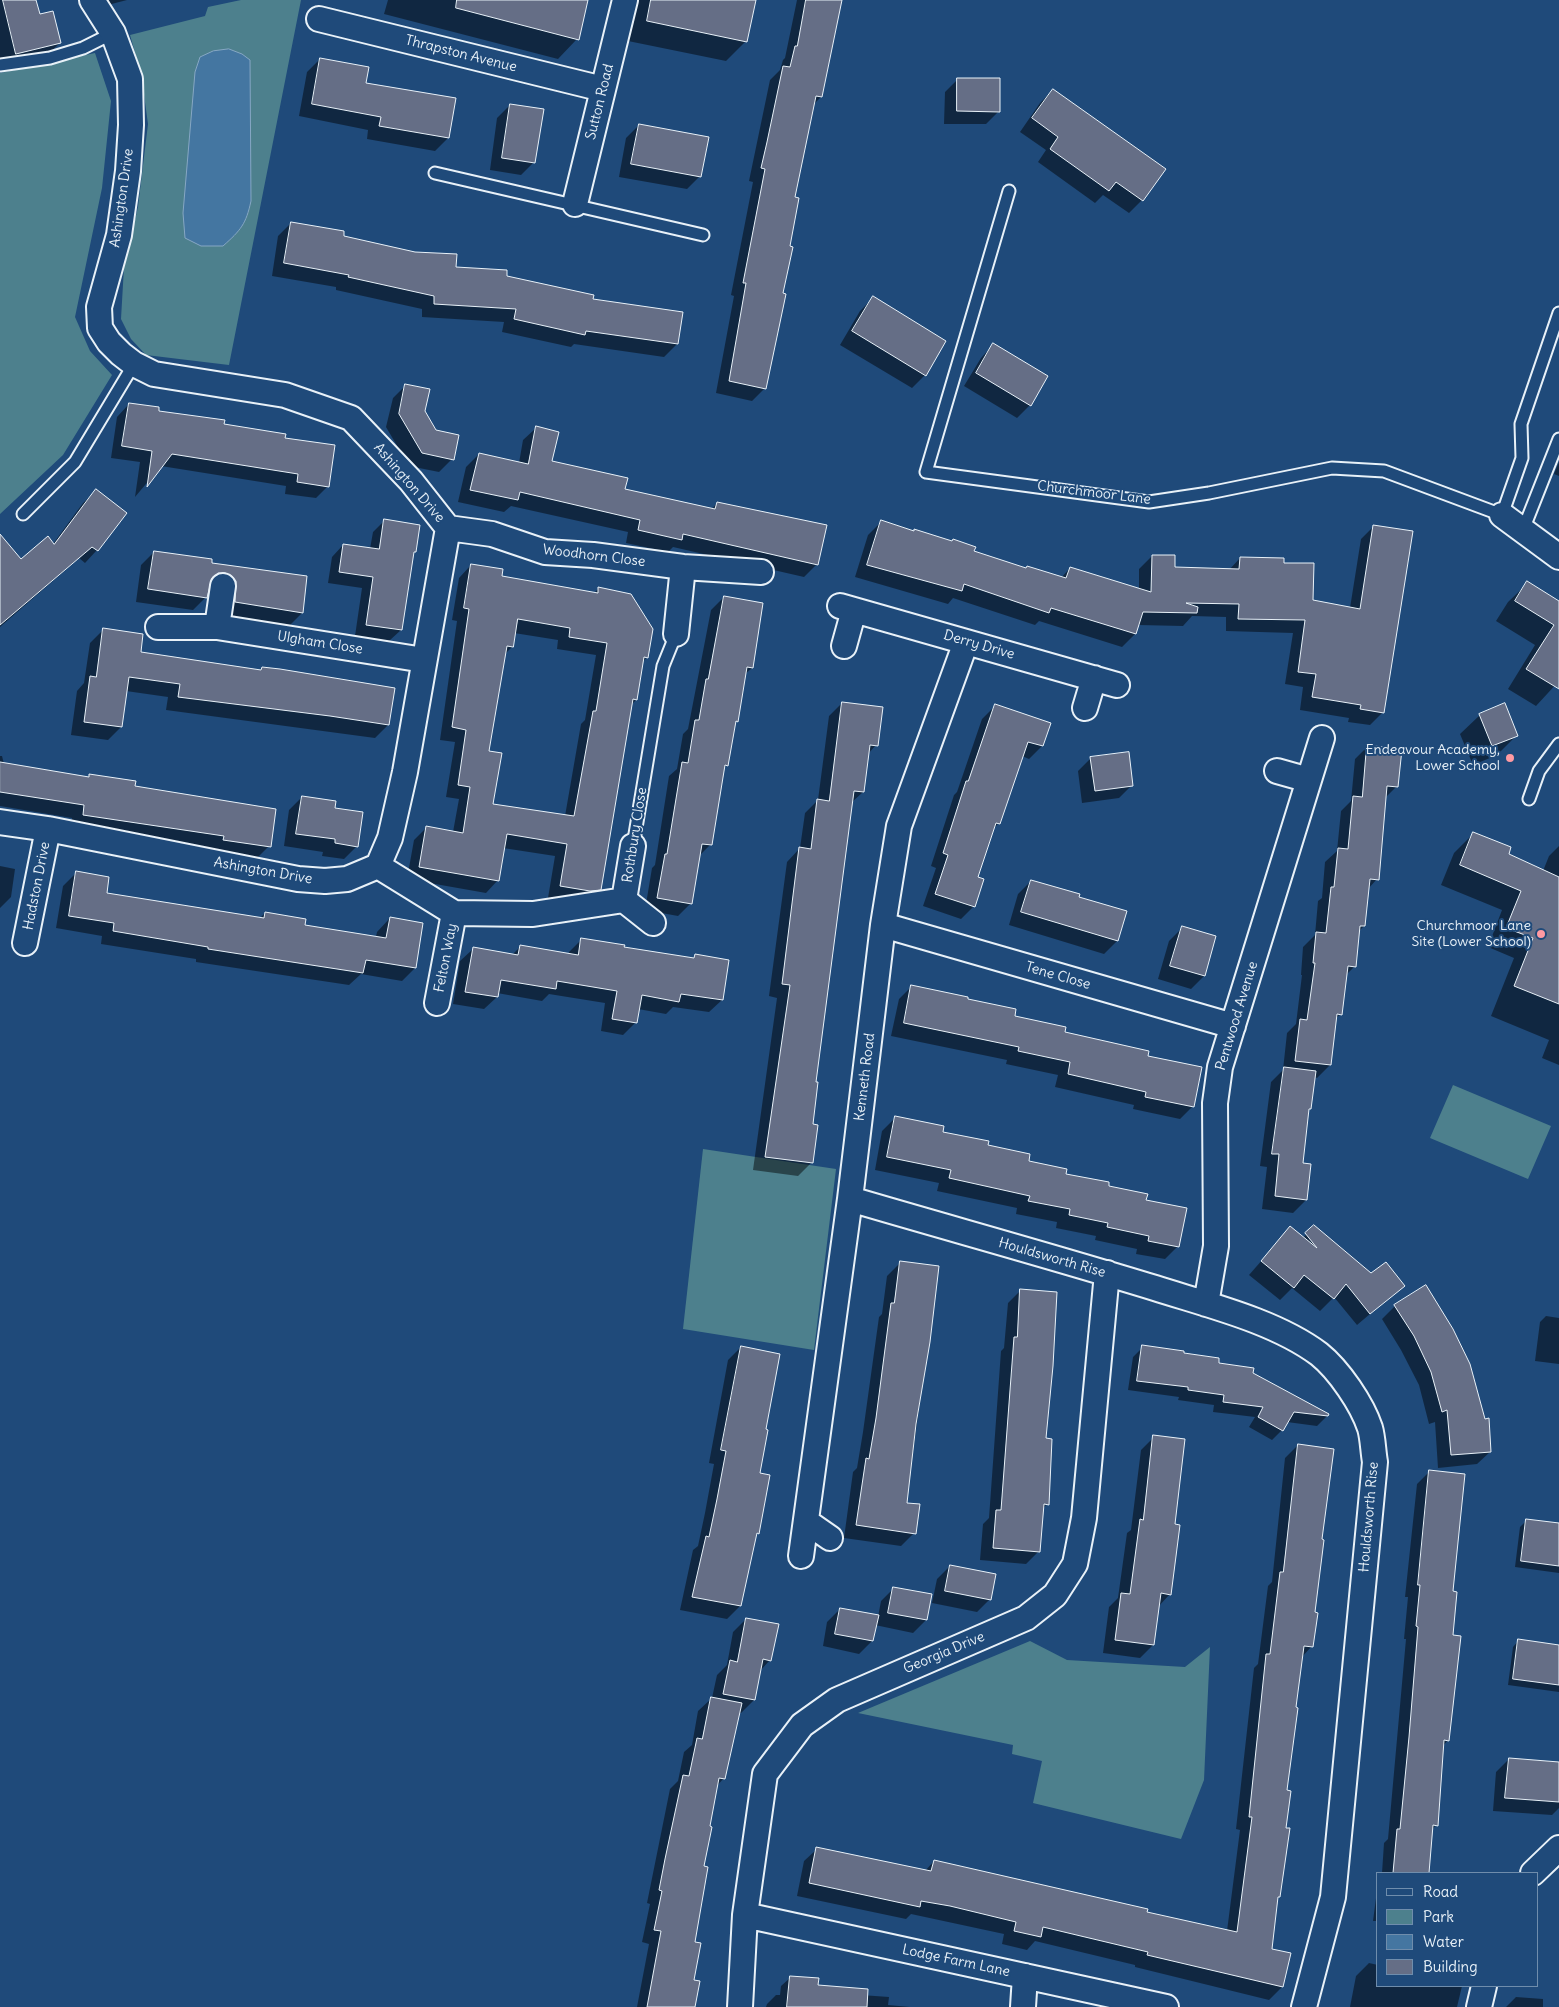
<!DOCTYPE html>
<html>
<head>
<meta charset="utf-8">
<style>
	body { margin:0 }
	#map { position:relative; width:1559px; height:2007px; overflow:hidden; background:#1f4a7a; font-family:Delius,sans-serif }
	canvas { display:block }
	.legend { position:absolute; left:1376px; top:1872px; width:162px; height:115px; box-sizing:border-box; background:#1f4a7a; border:1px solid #6f8dac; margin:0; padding:6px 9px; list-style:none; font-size:15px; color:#e8f1f8 }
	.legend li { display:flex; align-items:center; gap:10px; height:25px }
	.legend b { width:25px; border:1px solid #6f8dac }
</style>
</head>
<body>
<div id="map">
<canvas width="1559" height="2007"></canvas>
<ul class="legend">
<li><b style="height:6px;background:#1f4a7a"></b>Road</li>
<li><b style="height:14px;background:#4d808d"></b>Park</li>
<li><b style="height:14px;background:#4476a1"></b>Water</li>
<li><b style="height:14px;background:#656e86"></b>Building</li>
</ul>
</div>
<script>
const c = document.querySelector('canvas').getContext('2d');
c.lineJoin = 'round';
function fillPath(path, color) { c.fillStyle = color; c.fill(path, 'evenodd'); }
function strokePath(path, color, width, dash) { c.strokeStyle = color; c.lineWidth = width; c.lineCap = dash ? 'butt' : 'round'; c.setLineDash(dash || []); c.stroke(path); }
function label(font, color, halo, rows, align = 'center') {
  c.font = font + ' Delius,sans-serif'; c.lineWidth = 4; c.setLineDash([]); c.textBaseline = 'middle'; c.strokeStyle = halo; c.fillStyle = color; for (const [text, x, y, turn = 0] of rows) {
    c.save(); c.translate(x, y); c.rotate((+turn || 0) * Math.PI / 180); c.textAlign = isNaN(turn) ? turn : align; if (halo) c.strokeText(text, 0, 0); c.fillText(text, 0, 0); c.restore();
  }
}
const green = new Path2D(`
	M241,0h60l-72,365 -83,-10 -15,-16 -10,-20 3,-52 14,-60 10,-83 -7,-51 -11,-38 75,-19 3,-9z
	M95,53l16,48 -9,87 -27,129 15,34 22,24 -49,80 -63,59v-441z
	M1453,1085l98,41 -23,53 -98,-41z
	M703,1149l133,20 -22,181 -131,-21z
	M1030,1641l37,19 118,7 25,-20 -6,133 -23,59 -148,-36 9,-42 -30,-7 1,-9 -155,-32z`);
const water = new Path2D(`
	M229,49l13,5 8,6 1,141c-5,23 -10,29 -28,45h-22l-16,-8 -2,-25 12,-141 5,-15 13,-6z`);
const shadow = new Path2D(`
	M0,0h35l4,16 21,27 -15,14 -45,4z
	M93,0h34l-31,8z
	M388,0h194l-5,39 -19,20 -174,-45z
	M637,0h106l3,41 -20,20 -98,-20z
	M797,0h44l-20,97 -8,8 -20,93 -28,190 -13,13 -36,-8 18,-97 -3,-1 22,-113 -4,-1 21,-101 10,-10 3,-10 2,-2z
	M320,59l44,25 84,54 -13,13 -68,-12 1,-9 -69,-14 8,-44z
	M958,79l41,32 -13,13h-42l1,-32z
	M1053,90l89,110 -13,13 -26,-18 -8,8 -57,-41 8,-12 -26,-18 20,-29z
	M510,105l24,57 -13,13 -31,-5 7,-52z
	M639,125l61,51 -13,13 -68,-12 7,-39z
	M291,223l164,45 51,9 85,23 86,44 -13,13 -90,-13 -3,3 -69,-15 2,-10 -82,-5v-8l-86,-19v-3l-64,-11 6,-40z
	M873,298l52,77 -13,13 -72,-43 20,-34z
	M993,345l37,60 -13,13 -53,-32 17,-28z
	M406,385l18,27 28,47 -13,13 -30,-6 -23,-39 7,-29z
	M129,404l155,35 44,47 -12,12 -31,-4 1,-8 -125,-20 -26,31 5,-35 -29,-4 6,-41z
	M536,428l15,34 73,28 87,20 6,-7 100,61 -13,13 -131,-30 -5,5 -42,-9 2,-11 -117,-26 -7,6 -46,-10 8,-35 13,-13 40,9 4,-23z
	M1559,462v14l-5,-2z
	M96,491l1,59 -12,13 -6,-5 -79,69v-91l20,25 33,-17 30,-41z
	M384,521l31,31 -3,2 -11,76 -12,11 -34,-5 7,-48 -34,-5 4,-26 11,-12 27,4 3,-17z
	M881,522l144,47 2,-2 34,11 9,-10 69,22v-21l13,-13 22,12 55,2 11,-12 43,6 29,37 38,7 11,-69 13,-13 9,186 -13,13 -22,-3 1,-4 -49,-8 3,-23 -18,-3 8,-51 -67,-2v-14l-34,-1 -9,10 -45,-1 -3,9 -13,13 -83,-26 -4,4 -82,-27 -5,6 -93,-27 13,-42z
	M154,552l56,12 92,49 -13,13 -67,-12 -10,-29h-3l-3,12 -13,13 -57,-8 5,-37z
	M471,565l30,12 93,16 5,-5 48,69 -5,6 -6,37 -5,5 -31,184 -12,13 -11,1 -29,-5 7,-42 -52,-8 -5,32 -12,13 -79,-14 7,-39 12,-12 27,4 6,-33 -13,-2 9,-55 -15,-2 17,-119 -5,-1 7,-42zM514,633l44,7 -1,9 39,6 -11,65 -4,4 -16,92 -74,-11 -3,-53 16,-97 8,-8z
	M1528,583l31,19v79l-23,25 -28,-17 27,-44 -39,-24 12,-19z
	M724,597l38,7 -10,64 -8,7 -17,90 -4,4 -13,76 -11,11 -8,47 -13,13 -33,-6 7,-42 3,-3 14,-89 8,-7 6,-35 5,-5 23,-119z
	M103,630l36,23 120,18 3,-3 126,57 -13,13 -209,-28 2,-13 -42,-6 -5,36 -13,13 -37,-5 6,-44 7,-8 6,-40z
	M842,703l34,42 -8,9 -5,38 -12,11 -29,226 -11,96v38l-13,13 -45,-6 24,-172 -8,-2 18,-134 13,-14 5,-35 13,-13 11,-84z
	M995,706l47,40 -13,13 -7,-3 -24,68 -5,5 -16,48 -3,29 -13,13 -38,-13 13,-38 -5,-2 23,-71 3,-3 25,-73z
	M1480,715l37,20 -20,20 -24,10 -13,-31z
	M1368,746l29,40 -13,13 -7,80 -9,10 -4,37 -6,6 -3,34 -9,9 -5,39 -6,5 -5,46 -13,13 -3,-1 -4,32 -3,2 -5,53 4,36 -13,13 -31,-4 5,-42 -7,-1 11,-84 12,-12 4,-37 9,-9 6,-49h-1l2,-28 12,-12 3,-34 4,-3 3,-36 12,-11 4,-40 10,-10 4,-42z
	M0,756h2l2,8 83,14 2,-2 45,11 135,59 -13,13 -45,-6 1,-5 -141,-21 1,-9 -72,-12z
	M1091,758l41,27 -13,13 -37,5 -4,-32z
	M302,797l32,12 23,37 -13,13 -22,-3 1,-4 -39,-6 5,-36z
	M1474,833l33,22 36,16 6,-15 10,-10v219l-17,-7 7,-18 -58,-24 23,-58 -26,-11 14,-37 -61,-25 13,-32z
	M0,866l15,3 -4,28 -11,11z
	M76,873l29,21 154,25 6,-6 39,13 72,11 1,-5 13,-14 25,50 -13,13 -41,-7 -12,11 -153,-23v-3l-95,-15 1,-8 -46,-8 7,-42z
	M1031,881l47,17 39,43 -13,13 -95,-29 9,-31z
	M1182,928l32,9 -10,39 -13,13 -33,-10 11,-38z
	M582,939l41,9 68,11 4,-3 33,5 -6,39 -13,12 -36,-5 -7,7 -28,-5 -2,13 -13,13 -22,-4 4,-28 -56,-9 -7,7 -45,-8v4l-13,12 -31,-5 7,-43 13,-12 39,6 8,-8 49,8v-3z
	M912,986l54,14 47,17 134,40 46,49 -13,13 -47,-10 1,-4 -79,-18 3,-12 -52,-11 1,-4 -116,-24 8,-37z
	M895,1118l92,28 41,16 117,39 33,45 -13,13 -29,-5 1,-5 -42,-9 1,-4 -40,-8 1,-6 -41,-8 1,-6 -80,-17 2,-8 -64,-13 7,-39z
	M1314,1226l57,49 32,11 -46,39 -23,-28 -14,14 -28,-23 -12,12 -31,-25 42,-48 12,11z
	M900,1263l38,5 -32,236 8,29 -13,13 -57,-8 9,-66 4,-4 6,-36 16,-115 3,-3 5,-38z
	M1021,1290l24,149 2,65 -5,6 -3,41 -13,13 -46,-4 3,-36 6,-6 12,-167 3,-3 4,-45z
	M1395,1306l95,146 -13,12 -39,4 -3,-46 -6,2 -10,-39 -18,-35 -19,-31z
	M1546,1316l13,2v46l-24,-3 5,-39z
	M741,1347l17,127v59l-4,4 -14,69 -13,13 -47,-9 13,-60 5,-4 7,-33 9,-49 -5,-1 19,-103z
	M1143,1347l40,8 69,18 75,43 -10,10 -30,-4 -5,8 -10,10 -23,-13 6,-10 -42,-5 1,-7 -36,-5 1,-3 -51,-7 5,-33z
	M1154,1437l19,88 -3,69 -12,13 -5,38 -13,13 -37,-5 6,-46 9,-9 9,-65 4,-3 10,-80z
	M1298,1445l23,95 -8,74 -1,32 -11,12 -15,133 -7,105 -2,3 -6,51 11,37 -13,13 -134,-33v-2l-100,-24 -8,9 -25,-6 2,-10 -93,-20 -5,5 -109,-23 7,-35 13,-12 108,22 9,-10 293,70 13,-101 -4,-1 18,-161 4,-4 10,-78 4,-4 13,-124z
	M1430,1471l22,121 -4,148 -5,6 -7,79 -4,5 -7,43h-43l2,-30 4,-4 18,-200h-2l4,-42h-3l12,-113z
	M1527,1520l32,5v48l-44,-6 5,-40z
	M950,1566l40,33 -13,13 -45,-9 5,-24z
	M894,1588l32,32 -13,13 -38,-8 -3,16 -13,13 -36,-8 4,-24 13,-13 38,8 3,-16z
	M746,1619l24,41 -10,11 -6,29 -13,13 -3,-1 -14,66 -8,9 -14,80 -9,76 1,64h-57l12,-63 -7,-2 8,-38 -3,-1 23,-114 8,-8 6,-29 8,-7 6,-34 14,-13 5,-23 10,-10 6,-33z
	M1519,1640l40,6v46l-51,-7 5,-38z
	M1509,1759l50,3v46l-7,7 -59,-4 3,-39z
	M1378,1883v38h-5z
	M1369,1963l9,2v21h84l-5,21h-107l6,-31z
	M791,1977l56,17 42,3 -1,8 22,2h-144l1,-3 9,-9h4l1,-9z
	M1516,1997l27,2v8h-37z`);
const building = new Path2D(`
	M3,0h33l4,14 13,-3 8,32 -45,11z
	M457,0h131l-9,40 -123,-32z
	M651,0h105l-9,42 -100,-21z
	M806,0h36l-20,97 -6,-1 -21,101 4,1 -9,48 3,1 -10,46 3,1 -20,95 -37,-8 17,-98h-3l22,-114 -4,-1 6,-26 16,-76 7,1 5,-21h2z
	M320,58l49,9 -3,16 90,15 -7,40 -70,-12 2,-9 -69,-13z
	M957,78h43v34l-43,-1z
	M1053,89l113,80 -23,32 -27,-19 -7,9 -59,-42 8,-12 -26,-19z
	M510,104l34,5 -9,54 -33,-5z
	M639,124l70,13 -8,40 -70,-13z
	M291,222l53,9v5l71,16 42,2 -1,13 51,3v6l87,19 -1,4 90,13 -5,32 -92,-13 -1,4 -71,-16 2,-10 -82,-5v-8l-86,-19 1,-2 -65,-12z
	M873,296l73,45 -20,35 -74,-45z
	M993,343l55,33 -17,30 -55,-33z
	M405,384l25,5 -5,22 11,19 23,5 -5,25 -32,-7 -23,-39z
	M129,403l30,4v4l66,9 -1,4 62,10 -1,4 50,7 -6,42 -32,-5 1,-8 -126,-20 -25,33 5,-36 -30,-5z
	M536,426l23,6 -7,29 76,17 -3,11 90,20 2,-7 110,23 -9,40 -135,-31 -1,6 -44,-10 2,-10 -120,-28 -2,8 -48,-10 9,-37 49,11z
	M96,489l31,24 -29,38 -6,-4 -92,78v-91l21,25 27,-23 6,8z
	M384,519l36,6 -4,27h-2l-12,78 -36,-5 7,-48 -34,-5 4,-28 36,5z
	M881,520l33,11v-2l38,12 1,-2 23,8 -2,4 52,17 1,-2 39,12 4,-11 81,25 1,-37h23v12l64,2 1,-12 44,1v5h30l-1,37 47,9 13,-84 40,6 -29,182 -24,-4 1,-4 -49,-8 4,-23 -18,-2 7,-52 -67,-1 1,-15 -53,-1 12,4 -1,6 -54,-1 -7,22 -85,-26 -2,5 -85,-29 -2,7 -95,-26z
	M154,551l58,8v4l95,13 -4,37 -68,-11 1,-21 -4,-5 -7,-3h-7l-6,5 -5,20 -59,-9z
	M471,564l32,5 -1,7 96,17v-6l33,7 22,35 -5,29 -4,-1 -7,43 -4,-1 -32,191 -11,1 -30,-5 7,-42 -60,-10 -8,47 -80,-14 7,-41 37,7 7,-46 -12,-2 8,-55 -14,-3 17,-118 -5,-1zM518,619l52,9 -1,9 38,6 -11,68h-3l-19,105 -81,-12 9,-51 -13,-2 18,-105 6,1z
	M1527,581l32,20v88l-33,-20 28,-44 -39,-24z
	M724,596l39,7 -10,65 -6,-1 -9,55 -2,-1 -8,45 -3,-1 -13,80 -10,-1 -10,60 -35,-6 8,-44h2l15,-92 6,1 7,-43h4l7,-41h2z
	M103,628l40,6 -2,18 120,18 1,-3 18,2 115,19 -6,37 -59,-9 -152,-19 2,-13 -51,-7 -7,50 -38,-5 6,-46 6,1z
	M842,702l41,5 -5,39 -8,-1 -6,47 -10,-1 -38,291h2l-5,42 5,1 -5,38 -48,-6 25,-172 -8,-1 17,-137 12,2 6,-50 12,2z
	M1505,703l13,33 -26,10 -13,-32z
	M995,704l56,19 -8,23 -15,-4 -28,82 -4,-1 -18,54 6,2 -9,28 -40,-13 13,-39 -5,-2 23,-72h2z
	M1367,745l35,4 -4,38 -11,-1 -8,94 -9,-1 -5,47h-5l-4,41 -8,-1 -6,49 -5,-1 -6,51 -36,-4 5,-42 7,1 8,-57h-2l3,-31 10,1 5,-46h3l4,-39 10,1 5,-53 9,1z
	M1129,752l4,34 -38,5 -5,-34z
	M0,762l89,15v-3l47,7 -1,5 141,23 -5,38 -48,-7 1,-4 -141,-21 1,-10 -84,-13z
	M302,796l34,5 -1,7 28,4 -5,35 -23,-4v-4l-39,-5z
	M1473,832l38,15 -2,7 50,23v127l-45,-18 19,-48 -27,-10 15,-37 -61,-26z
	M76,871l33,6 -2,16 157,25 1,-6 41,7 -1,6 81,13 4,-21 33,6 -7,45 -50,-8 -3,13 -110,-17 -45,-7v-2l-95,-16 1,-8 -45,-7z
	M1031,880l49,14 -1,3 48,14 -9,30 -97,-29z
	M1182,926l34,10 -11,40 -35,-10z
	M581,938l44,7 -1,2 70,11 1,-4 34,6 -6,40 -42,-6 -2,8 -37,-7 -5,28 -25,-4 5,-28 -60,-10 -1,8 -55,-9 -3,17 -33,-5 8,-45 45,8 2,-10 58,10z
	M911,985l57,12v2l48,10 -1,7 51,11 -1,5 84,19 -1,5 54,11 -8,40 -49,-10 1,-5 -78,-18 2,-12 -52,-11 1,-4 -115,-24z
	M1284,1067l32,4 -5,38h-2l-6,54 8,1 -4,36 -32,-4 4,-42h-7z
	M895,1116l49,10 -1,6 46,9 -1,4 42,9 -1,7 38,8 -1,5 43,8v4l39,8 -2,6 41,8 -8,39 -31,-6 1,-5 -42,-9 1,-4 -39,-8 1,-6 -42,-8 2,-5 -81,-18 2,-8 -64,-13z
	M1314,1225l57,48 15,-11 19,24 -35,28 -24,-30 -12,15 -30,-24 -10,13 -33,-27 29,-35 27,22 -12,-15z
	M900,1261l39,5 -9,76 -14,82 -9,79 13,1 -4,30 -60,-9 10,-67 3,1 7,-41 15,-115h3z
	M1426,1285l27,44 17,35 15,55 4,-1 2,34 -40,3 -4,-45 -5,2 -11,-40 -17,-36 -20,-31z
	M1020,1289l37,3 -4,74 -7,72 6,1 -3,66 -5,-1 -4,48 -47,-4 3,-38h5l13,-173h3z
	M1142,1345l42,6v2l35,5v5l35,5 -1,5 76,41 -1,2 -34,-4 -11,19 -25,-14 5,-10 -40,-5 1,-7 -36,-5v-3l-51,-6z
	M741,1346l39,8 -14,75 2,1 -8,43 10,2 -11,59 -2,-1 -16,73 -49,-9 14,-61 3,1 8,-38 9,-48 -5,-1z
	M1153,1435l32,4 -10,85 5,1 -9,70 -10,-2 -7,52 -39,-5 6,-47 9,1 10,-75 3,1z
	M1298,1444l36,5 -12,90 2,1 -9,72 3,1 -5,34 -9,-1 -8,61 2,1 -11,82 4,1 -5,37h4l-10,69h-2l-6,52 19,4 -8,34 -136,-32 1,-3 -105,-25 -2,10 -27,-6 2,-9 -66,-16 -29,-5 -1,6 -111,-24 7,-36 115,24 3,-11 214,49 -1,3 90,20 15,-115h-3l17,-163h4l10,-82h3z
	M1429,1470l36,4 -12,117 4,1 -4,43 8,1 -12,105 -5,-1 -6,86 -5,-1 -4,48h-36l4,-44h3l9,-92 9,-110 -2,-1 4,-41h-2z
	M1526,1519l33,4v43l-38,-5z
	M950,1565l46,9 -5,26 -46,-9z
	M893,1587l39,7 -5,26 -39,-7z
	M840,1608l39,7 -6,26 -38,-7z
	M746,1618l33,6 -8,37 -8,-2 -8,41 -32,-6 7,-34 7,2z
	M1518,1639l41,6v40l-46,-6z
	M711,1697l31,6 -17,76 -6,-1 -9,48 2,1 -8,39 4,1 -13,75 6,1 -7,37 6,1 -5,26h-48l14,-76 -7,-1 8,-39 -3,-1 6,-31 18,-84 6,1 8,-38 5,1z
	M1509,1758l50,4v40l-54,-4z
	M790,1976l29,2 -1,7 50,4 -1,18h-80z`);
const lane = new Path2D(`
	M0,65l50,-7 33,-10 30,-15
	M435,173l268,62
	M1009,191l-83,281 223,30 60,-9 123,-25 52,3 118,44 20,-57 -1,-34 38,-111
	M23,514l52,-52 59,-98
	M1523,530l36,-91
	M1529,799l10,-28 20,-27
	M633,846l30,-180 13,-32`);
const street = new Path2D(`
	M319,19l284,70
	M575,204l50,-204
	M1502,515l57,42
	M448,528l44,6 53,18 48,3 90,12 78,5
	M840,606l277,79
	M158,627h59l207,33
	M217,627l6,-41
	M676,634l7,-67
	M844,646l10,-36
	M1085,708l9,-30
	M1277,771l32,9
	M0,822l48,7 250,50 27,2 22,-2 31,-13 12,-28 15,-66 43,-244 -37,-47 -60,-63 -66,-23 -131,-21 -20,-10 -13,-10 -12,-12 -9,-14 -1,-21 20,-72 9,-64 3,-46 -1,-46 -17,-46 -21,-33
	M378,866l76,47 79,1 91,-14 9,-54
	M624,900l29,23
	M883,925l350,101
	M25,943l23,-114
	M437,1003l17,-90
	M850,1199c102,30 204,58 305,89 53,17 120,33 164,66 20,16 43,50 51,74 3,10 3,23 5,34l-42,435 -29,110
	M1206,1304l10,-58 -1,-143 5,-36 102,-329
	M807,1522l23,16
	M801,1556l49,-357 33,-274 16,-99 67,-184
	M1533,1873l26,-25
	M745,1915l421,92
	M740,2007l5,-92 20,-141 37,-49 35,-25 189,-82 29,-23 20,-31 9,-46 23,-245
	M1023,2007l2,-31
	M1479,2007l5,-21`);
const markers = [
	[1510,758,5,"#ff9aa2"],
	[1541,934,5,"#ff9aa2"]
];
const streetNames = [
	["Thrapston Avenue",461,54,14],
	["Sutton Road",600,102,-76],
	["Ashington Drive",122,198,-82],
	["Ashington Drive",409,483,49],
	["Churchmoor Lane",1094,493,7],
	["Woodhorn Close",594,556,7],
	["Ulgham Close",320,643,9],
	["Derry Drive",979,645,16],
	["Rothbury Close",635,835,-81],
	["Ashington Drive",263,871,10],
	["Hadston Drive",37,886,-79],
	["Felton Way",446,958,-79],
	["Tene Close",1058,976,16],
	["Pentwood Avenue",1237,1016,-73],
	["Kenneth Road",865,1077,-83],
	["Houldsworth Rise",1052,1258,16],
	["Houldsworth Rise",1369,1517,-85],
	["Georgia Drive",944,1653,-23],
	["Lodge Farm Lane",956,1961,12]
];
const poiNames = [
	["Endeavour Academy,",1500,750],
	["Lower School",1500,766],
	["Churchmoor Lane",1531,926],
	["Site (Lower School)",1531,942]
];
fillPath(green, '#4d808d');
fillPath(water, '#4476a1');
strokePath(water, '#86a7c4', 1);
fillPath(shadow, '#0007');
fillPath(building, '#656e86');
strokePath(building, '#e8f1f8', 1);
strokePath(lane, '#e8f1f8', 15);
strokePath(street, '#e8f1f8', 28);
strokePath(lane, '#1f4a7a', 11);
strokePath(street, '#1f4a7a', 24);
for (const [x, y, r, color] of markers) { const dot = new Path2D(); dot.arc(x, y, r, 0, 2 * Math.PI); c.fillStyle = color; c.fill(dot); strokePath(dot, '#1f4a7a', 2); }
label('14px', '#e8f1f8', '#1f4a7a', streetNames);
label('14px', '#e8f1f8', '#1f4a7a', poiNames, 'right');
</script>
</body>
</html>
